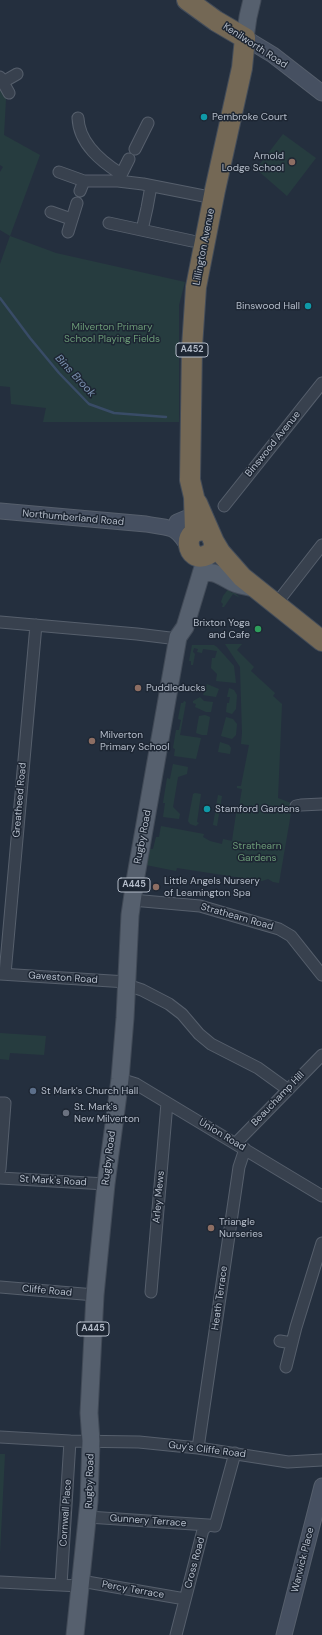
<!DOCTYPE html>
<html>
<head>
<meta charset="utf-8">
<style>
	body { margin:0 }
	canvas { display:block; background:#242f3e }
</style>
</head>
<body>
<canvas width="322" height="1635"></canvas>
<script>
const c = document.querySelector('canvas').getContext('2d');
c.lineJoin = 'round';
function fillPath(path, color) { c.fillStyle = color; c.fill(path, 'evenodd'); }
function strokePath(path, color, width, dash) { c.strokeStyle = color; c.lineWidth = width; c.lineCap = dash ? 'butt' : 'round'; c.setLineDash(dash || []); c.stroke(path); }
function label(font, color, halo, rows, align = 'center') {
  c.font = font + ' "DM Sans",sans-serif'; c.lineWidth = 3; c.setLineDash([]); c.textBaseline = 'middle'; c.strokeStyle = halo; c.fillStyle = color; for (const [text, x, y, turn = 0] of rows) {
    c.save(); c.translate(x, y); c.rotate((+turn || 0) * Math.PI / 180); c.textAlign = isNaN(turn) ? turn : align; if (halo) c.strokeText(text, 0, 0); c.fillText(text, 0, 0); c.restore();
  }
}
const green = new Path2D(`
	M0,89l6,10 -2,36 36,20 -30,81 46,17 129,29 -6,23v117h-136l3,-14 -35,-4 -1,-17 -10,-1v-122l10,-28 -10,-6v-58l3,-5 -3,-2z
	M283,134l33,24 -29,38 -31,-27z
	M229,588l1,3 2,2 2,-1 6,6 -7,-4 -9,13h-2l1,-3 -2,-2 2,-6z
	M225,644h17l-5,6 17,17 -3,4 24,22 -2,3 9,8 -4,94 18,7v3l-5,5 -12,70 -6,-1 -5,-3 -6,2 -85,-13 -1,3 -30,-6 4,-16h3l3,-12h3l2,-11 43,8 -1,3 7,4 12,3 1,-5 9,2 5,-34h2l3,-18 -5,-1v-2h4l8,-41 -8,-1 1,-11 -2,-66z
	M192,645h22l3,2 17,19 2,17 -20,-2 1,-7 -6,-6 1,-10h3l2,-7 -14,-2 -1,4 -5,-1 1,-3 -4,-1 -1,4 2,2 -2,11h-2v-4h-2z
	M207,684l12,5 -3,8 -13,-2z
	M229,688l5,2 3,5 -1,14 -4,5 -6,-2 1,-9h2l1,-6h-3z
	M200,697l4,4 9,1 -2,10h-5l-11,-5 1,-3 -3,-1v-2z
	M184,701l2,1 -6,33 21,3 -5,21 -22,-3 1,-7 -2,-1 3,-18h3l2,-10 -3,-1 3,-16h2z
	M205,715l5,2 -3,18h-5l-6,-2 3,-17z
	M226,717l7,2 4,5 -1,11 -4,4 -11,-3z
	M220,742l9,3 2,3 -1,6 -12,-2z
	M173,764l15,3 -1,7 -9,3 -5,30 7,7 -1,5 -16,-2 2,-14h-2l4,-25 3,1z
	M195,793l6,1 -4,28 2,1 -3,3 -6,-2 -2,-3 5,-27z
	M218,795l4,1 -5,30 -4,-1z
	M0,1033l46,3 -2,19 -34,-2 -1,7 -9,-1z
	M0,1454h5l-5,100z`);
const stream = new Path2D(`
	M0,298l30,40 29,35 30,31 25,9 52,4`);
const street = new Path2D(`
	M0,77l9,16
	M3,82l14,-8
	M78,118c1,26 24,44 43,56
	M135,149l13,-26
	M59,172l25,9h34l25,3 71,14
	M118,181l11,-22
	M80,191l4,-10
	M51,212l20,7
	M109,223l83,18
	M142,230l5,-22 4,-22
	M68,232l9,-29
	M224,506l98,-123
	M276,604l46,-59
	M0,622l137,12 41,5
	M296,806l5,-1 21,-1
	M132,900l68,6 79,23 12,7 31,39
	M0,974l127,8
	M5,974l31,-349
	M127,985l15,5 27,14 13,10 17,20 12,10 47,24 29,21
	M120,1079l16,5 186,112
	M0,1103h5l-5,66
	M236,1143l86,-88
	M0,1178l106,6
	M0,1287l95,8
	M151,1292l16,-189
	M280,1341l12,2
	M286,1367l10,-40 26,-84
	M0,1437l70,4 69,1 59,6 90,14 34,-2
	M198,1448l41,-281 6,-18
	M88,1517l120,8
	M81,1581l104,18
	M0,1582l80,4
	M61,1585l9,-144
	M176,1635l27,-105 5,-5 7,1 20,-73`);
const secondary = new Path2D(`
	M245,38l28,17 49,38
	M0,511l146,13c25,5 29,0 43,24
	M177,522l12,-5 6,-7
	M284,1635l38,-149`);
const primary = new Path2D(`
	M245,38l3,-21 4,-17
	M201,575c12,-8 24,5 36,9 6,2 12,3 19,4
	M75,1635l14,-134 2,-60 -2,-28 6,-118 11,-111 14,-105 5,-61 5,-103 5,-34 43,-244 7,-10 19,-63 1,-8`);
const highway = new Path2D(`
	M187,0l29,21 29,17 -3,30 -27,122 -19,97 -4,60 -2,133 4,17 1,35
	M197,503l17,39c0,6 -2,11 -7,13 -21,10 -27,-29 -1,-24
	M214,542l6,10 22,25 80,64`);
const markers = [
	[204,117,4,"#0f9aa8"],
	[292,162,4,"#8d6e63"],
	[308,306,4,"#0f9aa8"],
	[258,629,4,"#2e9e5b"],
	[138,688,4,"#8d6e63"],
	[92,741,4,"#8d6e63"],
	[207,809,4,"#0f9aa8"],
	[156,887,4,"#8d6e63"],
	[33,1091,4,"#5c6f8a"],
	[66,1113,4,"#6b7280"],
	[211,1228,4,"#8d6e63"]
];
const shields = [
	[192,350,32],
	[134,885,32],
	[93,1329,32]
];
const shieldNames = [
	["A452",192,350],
	["A445",134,885],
	["A445",93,1329]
];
const streetNames = [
	["Kenilworth Road",255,46,33],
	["Lillington Avenue",204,247,-79],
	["Binswood Avenue",273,444,-51],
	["Northumberland Road",73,518,5],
	["Greatheed Road",20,800,-85],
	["Rugby Road",143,837,-79],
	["Strathearn Road",237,917,16],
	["Gaveston Road",63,978,4],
	["Beauchamp Hill",278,1099,-46],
	["Union Road",222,1135,31],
	["Rugby Road",109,1158,-83],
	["St Mark's Road",53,1181,3],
	["Arley Mews",159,1197,-85],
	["Cliffe Road",47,1291,5],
	["Heath Terrace",220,1298,-82],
	["Guy's Cliffe Road",207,1450,7],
	["Rugby Road",90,1481,-88],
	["Cornwall Place",66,1513,-86],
	["Gunnery Terrace",148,1521,4],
	["Warwick Place",303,1560,-76],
	["Cross Road",195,1563,-75],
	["Percy Terrace",133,1590,10]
];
const poiNames = [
	["Pembroke Court",212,117],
	["Arnold",284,156,"right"],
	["Lodge School",284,168,"right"],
	["Binswood Hall",300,306,"right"],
	["Brixton Yoga",250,623,"right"],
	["and Cafe",250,635,"right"],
	["Puddleducks",146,688],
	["Milverton",100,735],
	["Primary School",100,747],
	["Stamford Gardens",215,809],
	["Little Angels Nursery",164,881],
	["of Leamington Spa",164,893],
	["St Mark's Church Hall",41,1091],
	["St. Mark's",74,1107],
	["New Milverton",74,1119],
	["Triangle",219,1222],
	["Nurseries",219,1234]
];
const parkNames = [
	["Milverton Primary",112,327],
	["School Playing Fields",112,339],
	["Strathearn",257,846],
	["Gardens",257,858]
];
const waterNames = [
	["Bins Brook",75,376,47]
];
fillPath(green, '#263c3f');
strokePath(stream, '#394c67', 2.5);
strokePath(street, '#565f6c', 13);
strokePath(secondary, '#565f6c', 17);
strokePath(primary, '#414a57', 19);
strokePath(highway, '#434c59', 22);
strokePath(street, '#38414e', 11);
strokePath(secondary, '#465061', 15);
strokePath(primary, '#56606e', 17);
strokePath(highway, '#746855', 20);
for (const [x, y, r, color] of markers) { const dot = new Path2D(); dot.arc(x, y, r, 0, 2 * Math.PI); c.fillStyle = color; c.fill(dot); strokePath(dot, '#1d2633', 1.5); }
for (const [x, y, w] of shields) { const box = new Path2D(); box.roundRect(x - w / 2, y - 7, w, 14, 3); c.fillStyle = '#1d2633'; c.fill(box); strokePath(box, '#b4bcc9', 1); }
label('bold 9px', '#b4bcc9', null, shieldNames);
label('10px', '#b4bcc9', '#1d2633', streetNames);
label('10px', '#b4bcc9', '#1d2633', poiNames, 'left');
label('10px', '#6b9a76', '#1d2633', parkNames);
label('italic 11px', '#7c92b1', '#1d2633', waterNames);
</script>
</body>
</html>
